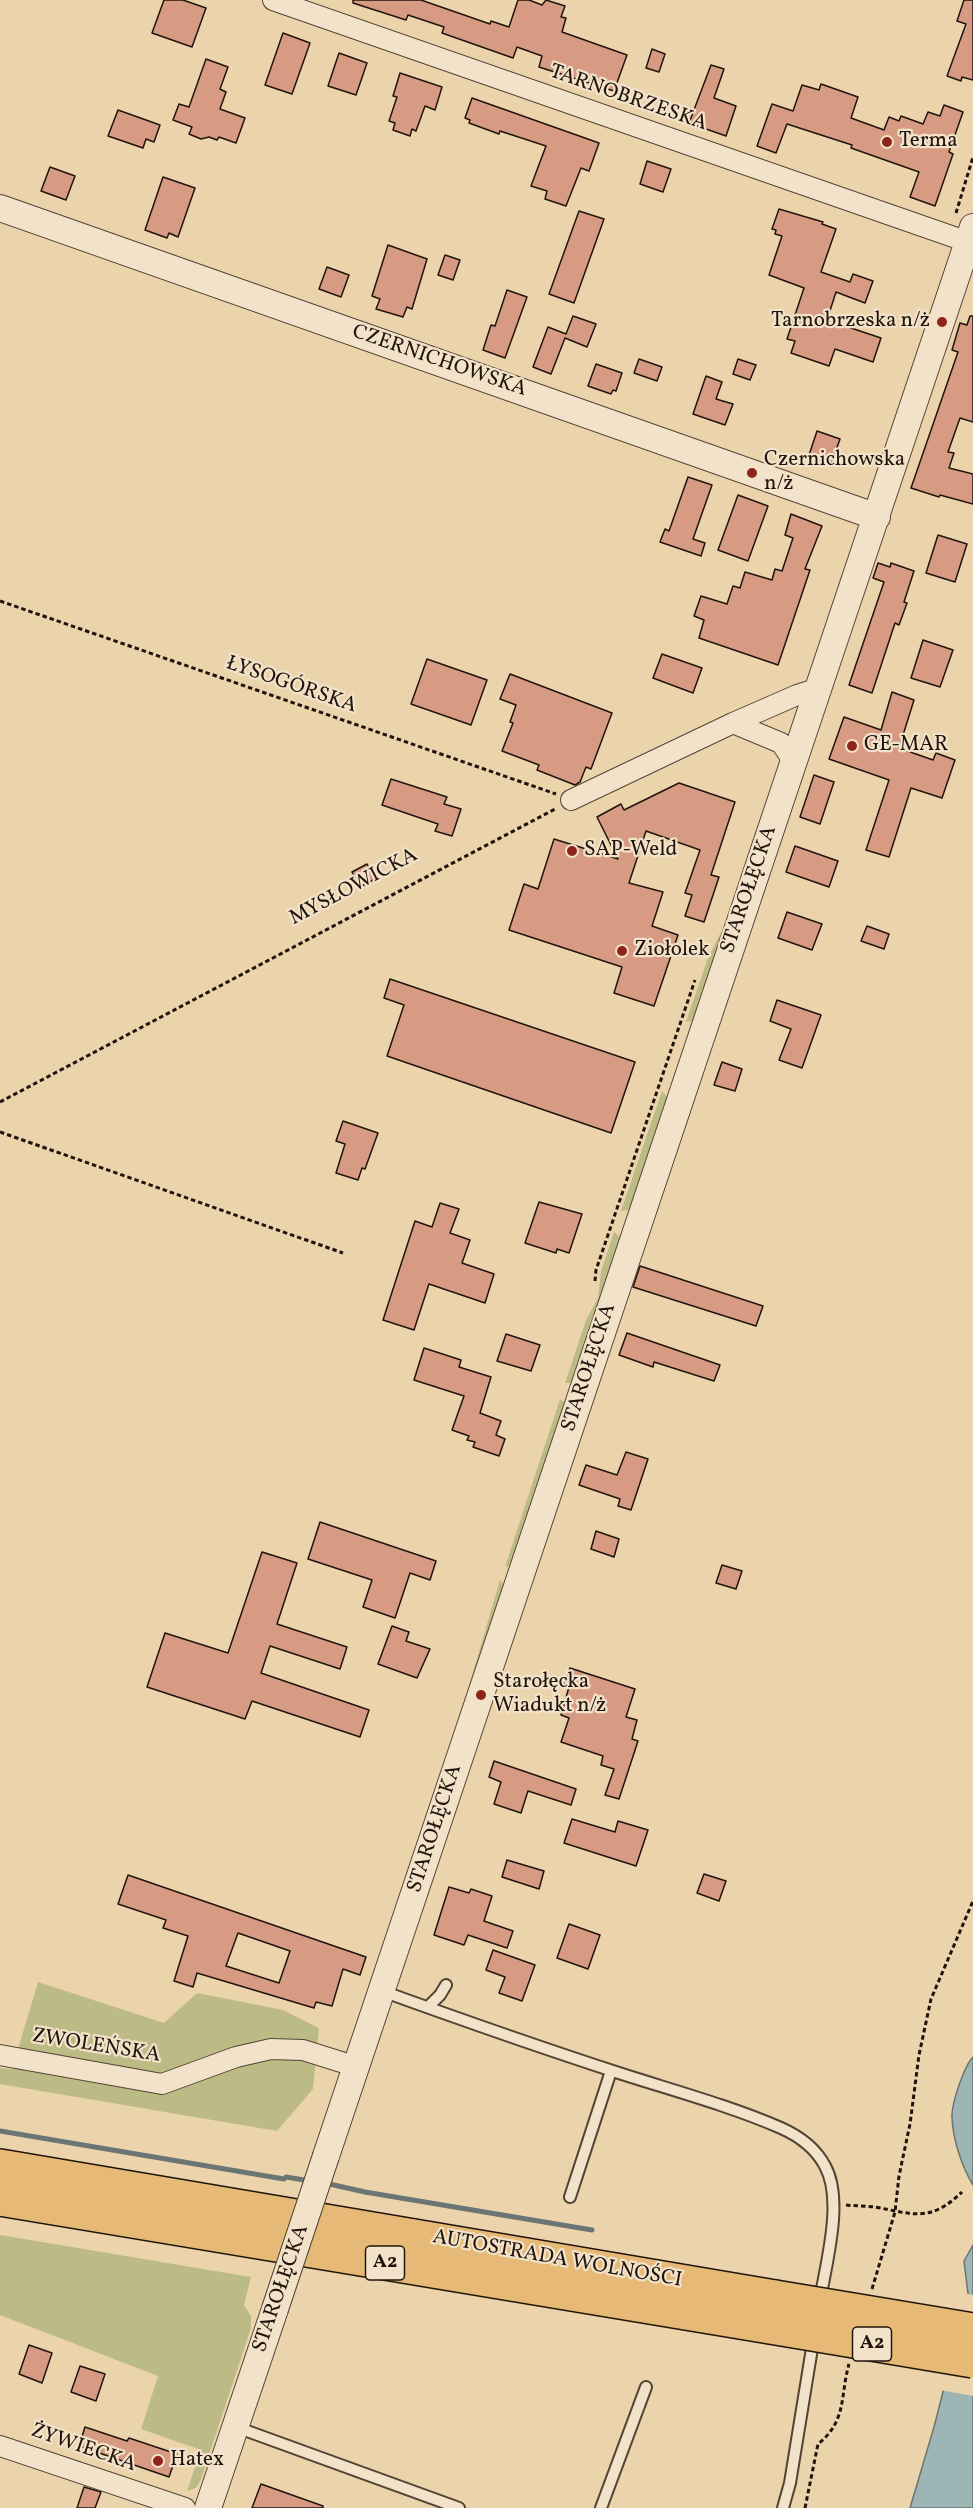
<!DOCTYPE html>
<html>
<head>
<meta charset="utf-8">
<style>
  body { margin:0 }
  canvas { display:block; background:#ebd3ac }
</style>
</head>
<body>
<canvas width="973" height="2508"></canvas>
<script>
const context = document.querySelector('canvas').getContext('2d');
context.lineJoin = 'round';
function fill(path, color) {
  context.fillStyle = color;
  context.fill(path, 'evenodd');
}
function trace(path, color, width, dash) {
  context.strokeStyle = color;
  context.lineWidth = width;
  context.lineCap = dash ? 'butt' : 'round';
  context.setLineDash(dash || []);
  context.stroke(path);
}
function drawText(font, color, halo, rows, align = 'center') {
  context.font = font + ' Vollkorn,serif';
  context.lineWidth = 4.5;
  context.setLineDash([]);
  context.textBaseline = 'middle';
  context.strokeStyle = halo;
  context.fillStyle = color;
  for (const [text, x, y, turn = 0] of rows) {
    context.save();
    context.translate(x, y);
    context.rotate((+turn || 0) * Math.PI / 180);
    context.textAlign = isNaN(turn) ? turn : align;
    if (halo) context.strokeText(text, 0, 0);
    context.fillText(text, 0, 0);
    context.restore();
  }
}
const green = new Path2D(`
  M721,932l3,5 -29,83 -9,2 22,-64z
  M662,1091l6,7 -39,112 -8,1z
  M614,1232l6,5 -48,146h-7l21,-63 12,-22 3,-26z
  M560,1399l6,5 -54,161 -7,2z
  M500,1580l5,6 -32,99 -4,1z
  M38,1982l126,41 33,-30 86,17 36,18 -6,61 -36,42 -277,-47v-16l12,1z
  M0,2235l251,42 -7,28 7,11v12l-50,151 -5,9 -9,3 14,-41 -60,-21 17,-53 -158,-61z`);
const water = new Path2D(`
  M973,2057v128c-11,-18 -20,-45 -21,-67 -1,-13 12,-52 21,-61z
  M973,2245v263h-63l24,-81 34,-133 -4,-33z`);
const pier = new Path2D(`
  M964,2293l9,2v101l-33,-6z`);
const stream = new Path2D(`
  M0,2131l284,48
  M286,2177l24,4
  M325,2183l40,9 227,38`);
const building = new Path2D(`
  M164,0h19l23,8 -14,39 -40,-14z
  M353,0h68l69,24 1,-3 18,6 9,-27h11l13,5 4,-5 19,6 -4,11 5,1 -4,14 65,23 -13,36 -75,-24 3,-11 -25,-9 -4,11 -71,-25 2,-6 -36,-12 -2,5 -53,-17z
  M964,0h9v80l-11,-3 -1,4 -14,-5 19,-52 -9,-3z
  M283,33l27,10 -18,51 -27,-9z
  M652,49l13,5 -6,18 -13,-4z
  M339,53l28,10 -11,32 -28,-9z
  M206,59l22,8 -8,22 6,3 -6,17 25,9 -9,25 -17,-6 -2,3 -8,-3 -8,2 -12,-5 3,-7 -19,-7 6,-16 10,3z
  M711,65l13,4 -10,29 22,8 -10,30 -37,-13z
  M400,73l42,14 -7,23 -10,-4 -9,25 -4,-2 -2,7 -17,-6 2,-7 -6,-2 8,-24 -4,-1z
  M821,84l37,13 -7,21 33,12 5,-13 10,4 2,-5 22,8 5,-12 12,4 4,-11 19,7 -14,40 4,2 -18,52 -25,-9 9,-25 -68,-24 1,-3 -65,-21 -11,29 -19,-7 15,-42 21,7 9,-26 17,5z
  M472,98l127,45 -10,28 -8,-3 -15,38 -21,-7 2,-8 -16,-5 15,-40 -46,-15 -1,3 -30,-11 1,-3 -5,-2z
  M118,110l42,15 -6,17 -8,-3 -3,9 -35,-12z
  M647,161l24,8 -8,23 -23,-8z
  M50,167l25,9 -9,24 -25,-9z
  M163,177l32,11 -17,49 -9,-4 -2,5 -22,-8z
  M779,209l44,13 -1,2 14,5 -15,43 29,10 3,-8 20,7 -8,22 -29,-11 -9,28 54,18 -8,24 -38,-13 -6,17 -38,-13 4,-12 -8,-2 17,-51 -35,-13 13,-39 -7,-2 1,-4 -4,-1z
  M579,211l25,8 -30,84 -25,-9z
  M388,245l39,14 -15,50 -5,-2 -4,10 -27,-8 4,-10 -8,-3z
  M445,255l15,5 -7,20 -15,-5z
  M327,267l22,8 -8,22 -22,-8z
  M507,290l20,7 -22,61 -22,-8 8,-25 4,1z
  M573,316l23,8 -9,23 -22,-9 -14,36 -18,-7 15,-40 18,7z
  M970,316h3v106l-13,-4 -12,34 6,1 -5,15 24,6v30l-33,-9 -1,2 -28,-9 47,-136 -6,-2 8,-27 7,2z
  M639,359l23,8 -5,14 -23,-8z
  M738,359l18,6 -6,15 -17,-6z
  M596,364l26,9 -6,18 -3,-1 -2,4 -23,-8z
  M706,376l16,6 -6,17 17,5 -8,21 -32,-11z
  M817,431l23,8 -8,23 -9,-3 -2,4 -13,-5z
  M688,477l24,8 -19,54 12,4 -4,13 -41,-14 5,-13 4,2z
  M738,495l30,11 -20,55 -30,-11z
  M791,514l31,12 -17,43 5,1 -32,95 -79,-27 5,-18 -10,-4 7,-20 26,8 6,-18 7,2 5,-16 27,8 3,-11 7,2 11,-33 -8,-3z
  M938,535l29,9 -12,38 -29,-9z
  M878,563l12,4 1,-4 23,8 -10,31 3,1 -8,22 -4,-2 -23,70 -23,-8 35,-103 -11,-4z
  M923,640l30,10 -13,37 -29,-9z
  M662,654l40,14 -9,25 -40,-15z
  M427,659l60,21 -16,45 -60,-21z
  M510,674l102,39 -21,56 -5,-2 -6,15 -5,3 -38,-15 2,-5 -37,-14 11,-28 -3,-1 6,-17 -16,-6z
  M892,692l22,8 -15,48 34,12 3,-7 19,7 -13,38 -31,-10 -22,69 -23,-7 23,-70 -60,-21 15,-42 37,13z
  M814,775l20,7 -14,42 -20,-7z
  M391,779l56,18 -3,7 17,5 -9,27 -17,-5 3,-7 -56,-19z
  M679,783l56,19 -24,73 8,2 -15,45 -19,-6 7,-21 -7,-2 15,-43 -54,-19 -17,52 34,9 -11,34 26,9 -24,71 -40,-13 8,-26 -113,-37 15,-46 14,5 16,-50 64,20 -21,-42 24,-13 3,6z
  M795,846l43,15 -9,26 -43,-15z
  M367,864l8,15 -15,8 -8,-15z
  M787,912l35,12 -10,26 -34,-12z
  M867,926l22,8 -5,15 -23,-8z
  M390,979l245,83 -24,71 -224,-77 17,-51 -20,-7z
  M777,1000l44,15 -19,53 -23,-8 12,-31 -21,-8z
  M722,1062l20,7 -7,22 -21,-6z
  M343,1121l35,12 -13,36 -3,-1 -4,12 -22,-7 9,-29 -9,-3z
  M539,1202l43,12 -13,39 -12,-4 -1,4 -31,-10z
  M440,1203l19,6 -9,24 20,7 -8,23 32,11 -9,29 -56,-19 -15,46 -31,-10 32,-99 17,6z
  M640,1266l123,40 -7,20 -123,-39z
  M627,1333l93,32 -6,16 -60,-19 -1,5 -34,-12z
  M506,1334l34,11 -9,26 -34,-10z
  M424,1348l37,12 -2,7 32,10 -11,36 21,8 -5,14 9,4 -6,17 -26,-9 2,-5 -8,-2 2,-4 -17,-6 12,-34 -50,-16z
  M626,1452l22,7 -17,51 -13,-4 2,-7 -41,-14 7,-20 31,10z
  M320,1522l116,39 -6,19 -20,-7 -15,45 -32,-11 9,-27 -64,-21z
  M596,1531l23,8 -5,18 -23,-8z
  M262,1552l35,11 -20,61 70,23 -7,22 -70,-23 -9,27 108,37 -9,27 -108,-36 -7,18 -98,-32 18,-54 63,20z
  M722,1565l20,6 -6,18 -20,-6z
  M392,1626l17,6 -3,9 24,8 -13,29 -39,-14z
  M570,1668l65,21 -9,28 11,3 -5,19 6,2 -19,58 -14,-4 9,-26 -13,-4 2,-9 -42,-14 8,-24 -8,-3 8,-28 -5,-2z
  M494,1761l82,28 -5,16 -43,-14 -7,22 -27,-9 7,-22 -12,-5z
  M572,1819l43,13 3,-11 30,9 -12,36 -72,-23z
  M507,1860l37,11 -5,18 -37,-12z
  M704,1874l22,7 -7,20 -22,-8z
  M128,1875l238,82 -6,18 -17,-6 -11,37 -16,-4 -2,6 -117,-35 -4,14 -19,-6 14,-45 -25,-8 3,-8 -48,-16zM238,1933l52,18 -11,32 -53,-17z
  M449,1887l20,6 2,-4 21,7 -8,25 29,10 -6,17 -39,-13 -4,10 -30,-10z
  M569,1924l31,11 -12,34 -31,-11z
  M493,1950l42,15 -13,36 -23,-8 6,-16 -19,-7z
  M29,2345l23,8 -10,30 -23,-9z
  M80,2366l25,8 -9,27 -25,-9z
  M85,2427l42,14 2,-3 48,16 -8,23 -90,-31z
  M261,2484l62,22v2h-71z
  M84,2487l17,5 -6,16h-18z`);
const path = new Path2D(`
  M956,213l17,-56
  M0,601l556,193
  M0,1102l557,-294
  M0,1132l343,121
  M595,1281l1,-11 99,-290
  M846,2205c10,1 20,1 29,2 38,7 55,16 87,-15
  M872,2289l23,-77 4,-36 11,-52 9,-69 12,-56 42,-98
  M805,2508l13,-64c29,-23 22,-48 31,-80`);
const service = new Path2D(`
  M382,1991c80,29 160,57 240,83 53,17 108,32 159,54 18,8 35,21 44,38 19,34 1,97 -5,134
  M428,2007l12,-12 6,-10
  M570,2197l41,-126
  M236,2427l223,81
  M601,2508l45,-121
  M783,2508l7,-25 24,-147`);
const minor = new Path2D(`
  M273,0l695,242
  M733,723l48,20 12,18
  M571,800l162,-77 64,-28 22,-7
  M0,2055l162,29 74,-27 35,-8 32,1 54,17
  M0,2446l185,62`);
const tertiary = new Path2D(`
  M0,208l877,309
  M326,2156l647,-1929
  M208,2508l67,-199`);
const motorway = new Path2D(`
  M0,2166l775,131
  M0,2199l770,128`);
const tertiaryBridge = new Path2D(`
  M275,2309l51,-153`);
const motorwayBridge = new Path2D(`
  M775,2297l198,33
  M770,2327l203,34`);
const markers = [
  [887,142,6,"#8f2418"],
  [942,322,6,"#8f2418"],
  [752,473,6,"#8f2418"],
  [852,746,6,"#8f2418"],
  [572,851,6,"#8f2418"],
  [622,951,6,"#8f2418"],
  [481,1695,6,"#8f2418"],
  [158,2461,6,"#8f2418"]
];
const shields = [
  [385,2263,39],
  [872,2344,39]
];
const shieldNames = [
  ["A2",385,2263],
  ["A2",872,2344]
];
const streetNames = [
  ["TARNOBRZESKA",628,99,19],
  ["CZERNICHOWSKA",439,362,19],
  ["ŁYSOGÓRSKA",291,686,19],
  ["MYSŁOWICKA",354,888,-28],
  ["STAROŁĘCKA",750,890,-71],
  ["STAROŁĘCKA",590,1368,-72],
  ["STAROŁĘCKA",436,1829,-72],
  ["ZWOLEŃSKA",96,2047,9],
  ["AUTOSTRADA WOLNOŚCI",557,2260,10],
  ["STAROŁĘCKA",282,2289,-71],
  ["ŻYWIECKA",83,2449,19]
];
const poiNames = [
  ["Terma",899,142],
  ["Tarnobrzeska n/ż",930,322,"right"],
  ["Czernichowska",764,461],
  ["n/ż",764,485],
  ["GE-MAR",864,746],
  ["SAP-Weld",584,851],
  ["Ziołolek",634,951],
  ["Starołęcka",493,1683],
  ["Wiadukt n/ż",493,1707],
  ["Hatex",170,2461]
];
fill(green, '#bcbb86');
fill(water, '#9db5b5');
trace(water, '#6b7571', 1.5);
fill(pier, '#ebd3ac');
trace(stream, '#6b7571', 5);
fill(building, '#d69b82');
trace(building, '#21140c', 1.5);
trace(service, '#544434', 14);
trace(minor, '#544434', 22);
trace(tertiary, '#544434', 28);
trace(motorway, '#21140c', 36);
trace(path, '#21140c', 3, [4.5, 3]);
trace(service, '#f2e2c9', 10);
trace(minor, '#f2e2c9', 20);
trace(tertiary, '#f2e2c9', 26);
trace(motorway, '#e6ba76', 33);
trace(tertiaryBridge, '#544434', 28, []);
trace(motorwayBridge, '#21140c', 36, []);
trace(tertiaryBridge, '#f2e2c9', 26);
trace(motorwayBridge, '#e6ba76', 33);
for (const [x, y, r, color] of markers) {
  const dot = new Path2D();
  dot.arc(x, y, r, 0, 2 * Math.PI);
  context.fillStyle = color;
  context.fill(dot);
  trace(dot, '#f2e2c9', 2);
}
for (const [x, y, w] of shields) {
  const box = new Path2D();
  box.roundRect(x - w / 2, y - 17, w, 34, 4.5);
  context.fillStyle = '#f2e2c9';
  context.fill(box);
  trace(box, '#21140c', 1.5);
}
drawText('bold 20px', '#21140c', null, shieldNames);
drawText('21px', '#21140c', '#f2e2c9', streetNames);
drawText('21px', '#21140c', '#f2e2c9', poiNames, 'left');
</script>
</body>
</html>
